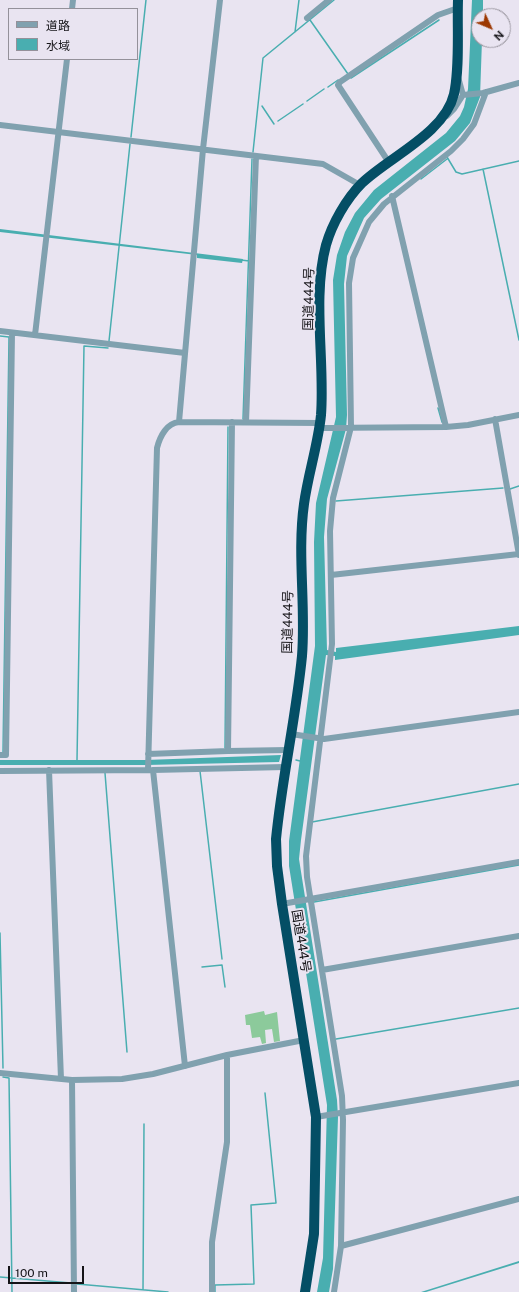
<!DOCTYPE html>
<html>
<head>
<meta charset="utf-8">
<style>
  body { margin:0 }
  #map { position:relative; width:519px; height:1292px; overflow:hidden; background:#e9e4f1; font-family:"Public Sans","Noto Sans JP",sans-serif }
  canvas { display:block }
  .legend { position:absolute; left:8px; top:8px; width:130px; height:52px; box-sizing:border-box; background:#e9e4f1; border:1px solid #94919a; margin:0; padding:5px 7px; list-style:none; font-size:12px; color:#151418 }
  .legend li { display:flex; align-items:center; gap:8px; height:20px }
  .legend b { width:20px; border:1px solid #94919a }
  .north { position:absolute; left:471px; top:8px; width:40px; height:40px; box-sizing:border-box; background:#e9e4f1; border:1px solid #94919a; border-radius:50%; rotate:134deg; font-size:11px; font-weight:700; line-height:16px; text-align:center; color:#151418 }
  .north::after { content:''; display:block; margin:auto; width:14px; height:18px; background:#9c3802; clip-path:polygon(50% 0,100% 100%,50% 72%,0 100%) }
  .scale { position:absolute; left:8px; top:1266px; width:76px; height:18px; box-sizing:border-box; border:2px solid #151418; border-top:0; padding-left:5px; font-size:12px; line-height:14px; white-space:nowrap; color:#151418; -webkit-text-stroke:3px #e9e4f1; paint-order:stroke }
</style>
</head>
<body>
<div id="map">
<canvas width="519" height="1292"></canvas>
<ul class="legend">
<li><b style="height:5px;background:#80a1af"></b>道路</li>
<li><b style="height:11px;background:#49aeb0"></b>水域</li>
</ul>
<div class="north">N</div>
<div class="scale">100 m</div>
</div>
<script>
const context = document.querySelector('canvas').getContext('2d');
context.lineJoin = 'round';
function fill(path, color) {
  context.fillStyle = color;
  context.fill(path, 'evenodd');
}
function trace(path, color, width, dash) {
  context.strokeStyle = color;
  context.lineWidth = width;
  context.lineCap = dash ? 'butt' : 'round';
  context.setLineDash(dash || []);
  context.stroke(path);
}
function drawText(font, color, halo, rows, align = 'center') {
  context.font = font + ' "Public Sans","Noto Sans JP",sans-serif';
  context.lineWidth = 4;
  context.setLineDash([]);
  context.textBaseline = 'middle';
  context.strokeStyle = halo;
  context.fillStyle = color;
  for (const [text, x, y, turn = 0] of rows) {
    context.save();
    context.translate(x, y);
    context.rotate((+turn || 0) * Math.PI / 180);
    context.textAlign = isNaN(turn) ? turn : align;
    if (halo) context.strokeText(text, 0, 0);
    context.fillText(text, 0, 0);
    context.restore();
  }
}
const green = new Path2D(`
  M264,1011l1,4 12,-3 3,29 -6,1 -2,-13 -7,1 1,13 -4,1 -2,-7 -8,1 -2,-13h-4l-1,-10z`);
const water = new Path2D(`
  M472,0h11v16h-4v24h3l-2,57 -10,26 -15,18 -74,58 -17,19 -17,38 -3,28 3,131 -1,14 -19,70 -3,38 3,113 9,2v-4l183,-22v9l-184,25v-4l-9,-1 -25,185 -2,19 38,241 1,17 -5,152 -4,23h-12l6,-34 4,-153 -38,-239v-25l26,-195 -1,-104 2,-39 20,-86 -3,-137 4,-25 8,-23 10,-19 19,-23 72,-57 14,-17 4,-9 4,-18z
  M0,229l243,30 -1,4 -45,-5v-3l-197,-23z
  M281,755l-2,7 -133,3h-146v-5h146z
  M519,1261v2l-93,29h-5z`);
const stream = new Path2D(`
  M310,20l38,54
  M295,32l4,-32
  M351,78l88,-58
  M328,87l10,-7
  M307,101l17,-12
  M262,106l12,18
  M278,121l25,-17
  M131,137l15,-137
  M253,152l10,-94 71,-58
  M447,157l9,15 6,2 57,-13
  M483,169l36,171
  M421,179l26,-20
  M241,260l8,1
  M0,336l9,1 -6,415
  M109,341l21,-197
  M438,408l4,14
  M243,419l9,-260
  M510,489l9,-3
  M336,501l167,-13
  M225,748l3,-321
  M77,760l7,-414 24,2
  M296,760l4,1
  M200,771l22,188
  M105,773l22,279
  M312,822l207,-38
  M314,902l205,-37
  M0,933l3,135
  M202,967l20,-2 3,22
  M336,1039l183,-31
  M3,1077l6,1 3,214
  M0,1277l71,6
  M77,1284l91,8
  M143,1290l1,-166
  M215,1292v-7l39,-1 -3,-79 25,-2 -11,-110`);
const minor = new Path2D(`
  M72,9l1,-9
  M307,18l22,-18
  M458,77l5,18
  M447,116l7,-7 9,-14 20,-2 36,-10
  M0,125l323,39 37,21
  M388,161l-50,-76 2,-3 98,-67 20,-7
  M392,196l54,231
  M0,331l185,22
  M35,335l32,-276
  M495,419l24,136
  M179,422l24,-273 17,-149
  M232,422l-4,329 60,-1
  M246,422l10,-266
  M319,428l127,-1 22,-2 51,-10
  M331,575l188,-21
  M291,734l33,5 195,-27
  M148,754l80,-3
  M0,755h6l6,-422
  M49,770l12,309
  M148,770l9,-322c3,-12 10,-25 22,-26l141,1
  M153,770l32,296
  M0,771l153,-1 132,-3
  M282,904l237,-42
  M322,970l197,-34
  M0,1073l72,7 50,-1 31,-5 74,-19 77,-15
  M72,1080l2,212
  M316,1117l203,-34
  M341,1246l2,-126 -1,-24 -35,-219 -1,-21 26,-212 -2,-113 3,-33 18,-71 -2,-144 4,-25 16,-36 15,-18 67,-53 12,-12 11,-15 12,-32
  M212,1292v-50l15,-100v-87
  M334,1292l7,-46 178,-47`);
const highway = new Path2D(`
  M305,1292l9,-58 2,-117 -34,-213 -5,-38 -1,-27c6,-61 20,-122 26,-183 4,-50 -5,-102 2,-152 4,-30 14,-59 17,-89 4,-53 -9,-118 5,-170 6,-21 20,-46 36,-62 27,-26 83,-50 92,-89 6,-26 3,-66 4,-94`);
const streetNames = [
  ["国道444号",309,299,-89],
  ["国道444号",288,622,-89],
  ["国道444号",301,941,81]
];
fill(green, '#8cca9b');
fill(water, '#49aeb0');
trace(stream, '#49aeb0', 1.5);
trace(minor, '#80a1af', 6);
trace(highway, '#044e65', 10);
drawText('13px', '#151418', '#e9e4f1', streetNames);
</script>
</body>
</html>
